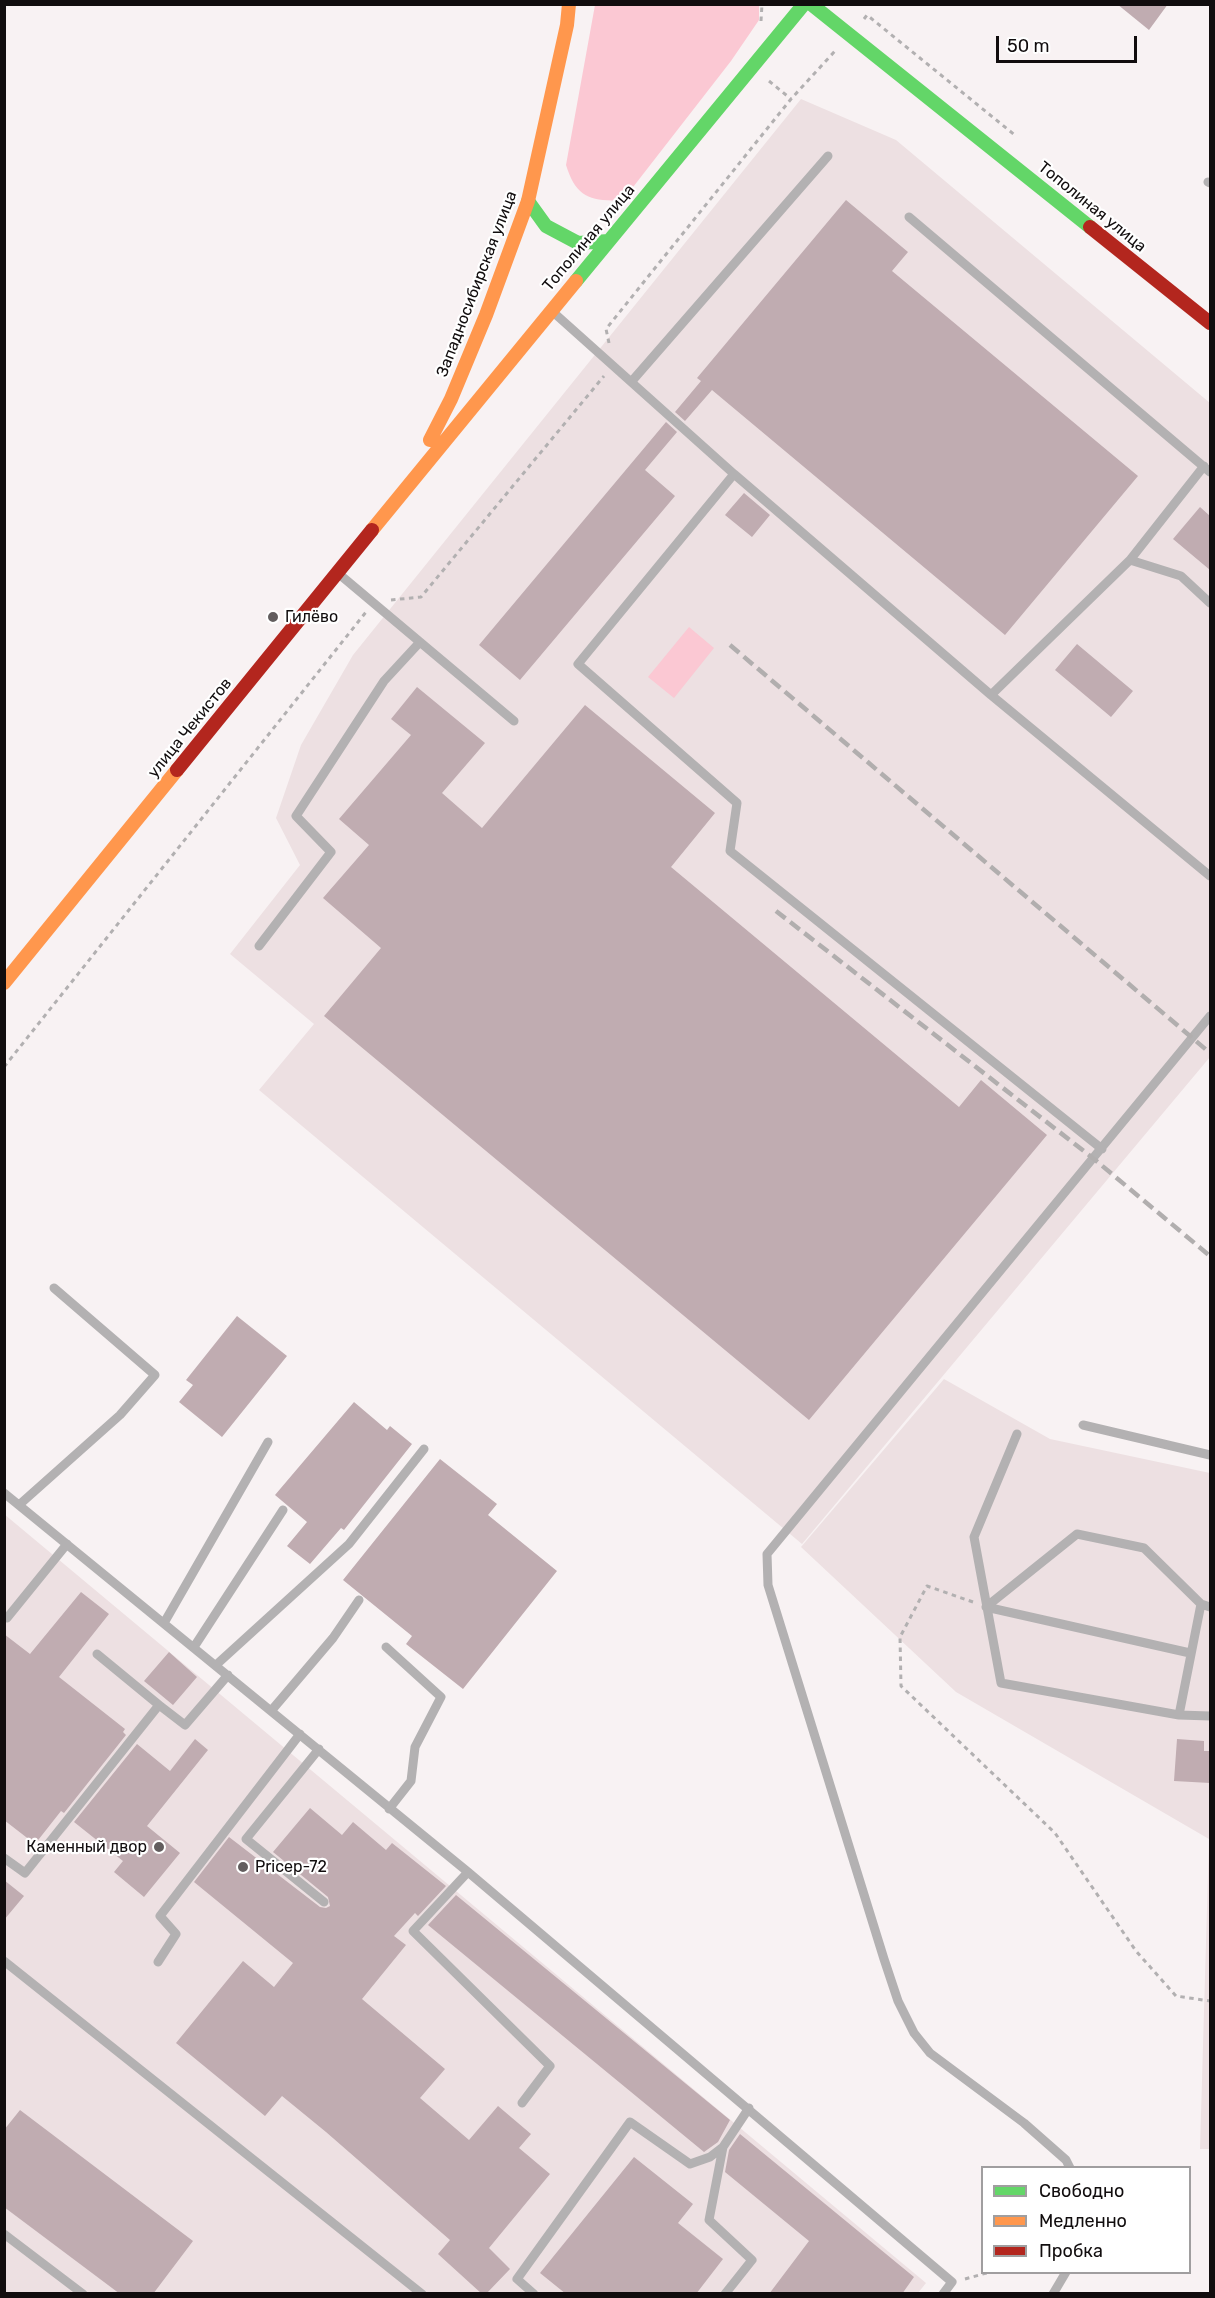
<!DOCTYPE html>
<html>
<head>
<meta charset="utf-8">
<style>
  body { margin:0 }
  #map { position:relative; width:1215px; height:2298px; overflow:hidden; background:#f8f2f3; font-family:Rubik,sans-serif }
  canvas { display:block }
  .frame { position:absolute; inset:0; border:6px solid #110d0e; pointer-events:none }
  .legend { position:absolute; left:981px; top:2166px; width:210px; height:108px; box-sizing:border-box; background:#fff; border:2px solid #a09e9f; margin:0; padding:8px 10px; list-style:none; font-size:18px; color:#110d0e }
  .legend li { display:flex; align-items:center; gap:12px; height:30px }
  .legend b { width:30px; border:2px solid #a09e9f }
  .scale { position:absolute; left:996px; top:36px; width:141px; height:27px; box-sizing:border-box; border:3px solid #110d0e; border-top:0; padding-left:8px; font-size:18px; line-height:21px; white-space:nowrap; color:#110d0e; -webkit-text-stroke:4px #fff; paint-order:stroke }
</style>
</head>
<body>
<div id="map">
<canvas width="1215" height="2298"></canvas>
<div class="frame"></div>
<ul class="legend">
<li><b style="height:8px;background:#63d668"></b>Свободно</li>
<li><b style="height:8px;background:#ff974d"></b>Медленно</li>
<li><b style="height:8px;background:#b3261e"></b>Пробка</li>
</ul>
<div class="scale">50 m</div>
</div>
<script>
const context = document.querySelector('canvas').getContext('2d');
context.lineJoin = 'round';
function fill(path, color) {
  context.fillStyle = color;
  context.fill(path, 'evenodd');
}
function trace(path, color, width, dash) {
  context.strokeStyle = color;
  context.lineWidth = width;
  context.lineCap = dash ? 'butt' : 'round';
  context.setLineDash(dash || []);
  context.stroke(path);
}
function drawText(font, color, halo, rows, align = 'center') {
  context.font = font + ' Rubik,sans-serif';
  context.lineWidth = 4.5;
  context.setLineDash([]);
  context.textBaseline = 'middle';
  context.strokeStyle = halo;
  context.fillStyle = color;
  for (const [text, x, y, turn = 0] of rows) {
    context.save();
    context.translate(x, y);
    context.rotate((+turn || 0) * Math.PI / 180);
    context.textAlign = isNaN(turn) ? turn : align;
    if (halo) context.strokeText(text, 0, 0);
    context.fillText(text, 0, 0);
    context.restore();
  }
}
const built = new Path2D(`
  M801,99l95,41 314,263v654l-408,487 -543,-454 55,-66 -84,-70 70,-89 -24,-47 25,-73 52,-90z
  M944,1379l106,60 160,34v676h-10l9,-310 -253,-147 -155,-145z
  M4,1514l922,769 -8,10h-913z`);
const green = new Path2D(`
  M595,5h164v15l-28,41 -108,139c-33,2 -47,-3 -57,-35z
  M689,627l25,21 -40,50 -26,-21z`);
const building = new Path2D(`
  M1117,4h51l-19,26z
  M846,200l62,52 -16,19 246,205 -133,159 -293,-245 -27,31 -10,-9 26,-31 -4,-3z
  M666,422l11,10 -32,38 30,26 -155,184 -41,-35z
  M744,493l26,22 -18,22 -27,-22z
  M1200,507l10,9v54l-37,-31z
  M1077,644l56,47 -22,26 -56,-47z
  M417,687l68,56 -43,50 40,35 103,-123 130,108 -44,54 288,240 22,-27 66,55 -238,285 -485,-404 57,-68 -58,-50 46,-53 -30,-26 72,-84 -20,-16z
  M237,1316l50,40 -65,81 -43,-35 14,-17 -7,-5z
  M354,1402l33,28 3,-4 22,18 -68,86 -3,-2 -31,36 -23,-18 20,-24 -32,-27z
  M440,1459l57,45 -9,11 69,56 -94,118 -57,-45 6,-8 -69,-56z
  M81,1592l28,22 -50,63 66,52 -2,3 3,3 -62,78 -3,-2 -26,33 -31,-24v-186l26,20z
  M169,1652l28,25 -24,28 -29,-24z
  M195,1739l13,11 -61,76 33,27 -36,44 -30,-25 9,-11 -49,-39 63,-78 33,27z
  M1177,1739l27,2v10h6v32l-36,-2z
  M310,1808l32,27 11,-13 33,28 6,-7 54,43 -28,30 -3,-3 -21,23 12,9 -44,54 83,70 -25,29 49,42 29,-34 33,28 -12,14 31,26 -61,74 21,21 -24,25h-4l-44,-40 12,-14 -124,-108 -44,-36 -17,20 -89,-73 67,-82 31,26 19,-24 -99,-81 35,-45 91,70 6,1 4,-2 -2,-9 -55,-45z
  M4,1880l20,16 -20,24z
  M456,1895l274,225 -12,22 -14,10 -276,-227z
  M20,2110l173,131 -40,53h-33l-116,-87v-77z
  M740,2134l174,143 -12,17h-133l40,-53 -84,-69 4,-22z
  M634,2157l59,47 -15,19 45,36 -27,35h-130l-26,-21z`);
const path = new Path2D(`
  M864,19l3,-4 149,121
  M761,21l1,-17
  M769,81l22,18
  M609,343l-3,-14 185,-230 44,-48
  M391,600l30,-3 183,-221
  M4,1067l362,-455
  M973,1602l-46,-16 -27,51 1,49 154,147 81,118 40,45 34,5
  M965,2279l25,-7`);
const lane = new Path2D(`
  M1208,182l2,1
  M909,217l301,255
  M553,312l181,162 -156,190 159,139 -7,48 372,298
  M632,381l196,-225
  M1204,466l-74,94 -139,135 219,181
  M734,474l257,221
  M1130,560l51,16 29,27
  M339,574l175,147
  M259,946l72,-94 -35,-36 88,-135 36,-39
  M1083,1425l127,30
  M1017,1434l-43,103 27,146 178,32 31,1
  M4,1493l464,379 484,410 -9,12
  M19,1505l101,-90 35,-40 -101,-87
  M986,1607l91,-73 67,14 57,56 9,3
  M986,1607l204,46
  M7,1618l60,-74
  M164,1623l104,-181
  M194,1647l89,-137
  M386,1647l55,50 -26,50 -4,34 -22,28
  M216,1665l133,-121 75,-95
  M159,1705l26,20 43,-50
  M271,1711l62,-73 26,-38
  M1179,1715l22,-111
  M319,1749l-73,90 78,63
  M4,1858l21,15 134,-168 -62,-51
  M468,1872l-55,59 137,135 -28,37
  M4,1961l418,333
  M158,1962l18,-28 -16,-18 140,-182
  M1070,2168l-4,-8 -42,-37 -94,-70 -16,-20 -16,-32 -14,-42 -116,-374 -1,-31 443,-538
  M4,2234l79,60
  M534,2294l-17,-15 113,-157 60,42 20,-7 13,-10
  M725,2294l27,-34 -43,-40 14,-73 26,-39
  M1053,2294l13,-22`);
const fast = new Path2D(`
  M811,4l279,223
  M528,201l18,25 32,17 31,-2
  M576,281l228,-277`);
const slow = new Path2D(`
  M430,440l21,-41 35,-84 42,-114 39,-176 2,-21
  M372,530l204,-249
  M4,983l173,-213`);
const jam = new Path2D(`
  M1090,227l120,96
  M177,770l195,-240`);
const rail = new Path2D(`
  M730,645l480,408
  M776,911l318,248 116,97`);
const markers = [
  [273,617,6,"#625d5e"],
  [159,1847,6,"#625d5e"],
  [243,1867,6,"#625d5e"]
];
const streetNames = [
  ["Тополиная улица",1092,207,39],
  ["Тополиная улица",589,238,-50],
  ["Западносибирская улица",477,284,-69],
  ["улица Чекистов",190,728,-51]
];
const poiNames = [
  ["Гилёво",285,617],
  ["Каменный двор",147,1847,"right"],
  ["Pricep-72",255,1867]
];
fill(built, '#ede0e2');
fill(green, '#fbc8d3');
fill(building, '#c0acb1');
trace(path, '#b2b0b1', 3, [4.5, 4.5]);
trace(lane, '#b3b1b2', 9);
trace(fast, '#63d668', 14);
trace(slow, '#ff974d', 14);
trace(jam, '#b3261e', 14);
trace(rail, '#b1aeae', 4.5, [12, 6]);
for (const [x, y, r, color] of markers) {
  const dot = new Path2D();
  dot.arc(x, y, r, 0, 2 * Math.PI);
  context.fillStyle = color;
  context.fill(dot);
  trace(dot, '#fff', 2);
}
drawText('16px', '#110d0e', '#fff', streetNames);
drawText('16px', '#110d0e', '#fff', poiNames, 'left');
</script>
</body>
</html>
